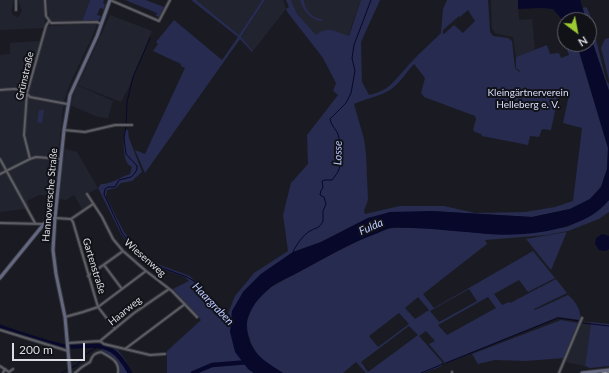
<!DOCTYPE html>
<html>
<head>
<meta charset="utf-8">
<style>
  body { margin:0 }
  #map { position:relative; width:609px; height:373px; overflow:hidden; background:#1a1b22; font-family:Lato,sans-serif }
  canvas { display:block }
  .north { position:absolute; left:557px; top:12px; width:40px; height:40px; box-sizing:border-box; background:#111218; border:1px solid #626369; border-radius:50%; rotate:148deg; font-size:11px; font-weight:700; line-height:16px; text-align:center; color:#dcdde2 }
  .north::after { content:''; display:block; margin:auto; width:14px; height:18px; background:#9cca32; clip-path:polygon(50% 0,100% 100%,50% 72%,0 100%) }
  .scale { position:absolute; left:12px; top:343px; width:73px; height:18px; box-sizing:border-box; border:2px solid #dcdde2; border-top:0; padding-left:5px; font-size:12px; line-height:14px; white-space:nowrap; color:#dcdde2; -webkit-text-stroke:3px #111218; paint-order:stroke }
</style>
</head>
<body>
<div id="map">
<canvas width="609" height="373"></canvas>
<div class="north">N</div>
<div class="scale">200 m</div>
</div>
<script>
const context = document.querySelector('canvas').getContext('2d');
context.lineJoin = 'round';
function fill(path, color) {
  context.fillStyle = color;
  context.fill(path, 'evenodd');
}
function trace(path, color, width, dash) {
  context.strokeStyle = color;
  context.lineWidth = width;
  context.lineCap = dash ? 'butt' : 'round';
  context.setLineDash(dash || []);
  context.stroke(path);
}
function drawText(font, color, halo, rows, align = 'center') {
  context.font = font + ' Lato,sans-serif';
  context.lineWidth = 4;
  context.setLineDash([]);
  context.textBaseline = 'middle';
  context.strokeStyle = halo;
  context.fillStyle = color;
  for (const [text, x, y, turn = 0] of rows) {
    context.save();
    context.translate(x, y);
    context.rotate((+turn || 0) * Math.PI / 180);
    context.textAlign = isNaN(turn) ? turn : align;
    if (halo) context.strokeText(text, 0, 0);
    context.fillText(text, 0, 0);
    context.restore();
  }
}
const built = new Path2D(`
  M0,0h14l-3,11 2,4 4,2 3,-2 2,-4 -4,-11h26l1,25 -1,3 -44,2z
  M47,0h43l-8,21 -26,1 -5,-1 -2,-3z
  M195,0h67l-23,35z
  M265,0h18l3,9 -33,42 -12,-13z
  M286,0h75l-9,24 -4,14 -32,6 -27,-36z
  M491,0h27l1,20 13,-1 3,31 -19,7 -3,-20 -18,-4 -3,-5z
  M110,15l42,16 -23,56 -8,15 -43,-17z
  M96,24l1,2 -28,60 -5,15 -6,54 6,1 1,-7 12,3 21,36 -12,7 5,8 -9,6 -8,-14 -8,5 -6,-1 -4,-3 -17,-1 -12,6 3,6 -5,2 -25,3v-157l10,-1v-11l30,-2 2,1 5,-15 2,-1z
  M77,85l36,16 -5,17 -10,-1 -28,-12z
  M583,321l8,1 -6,44 -20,-4z`);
const green = new Path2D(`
  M90,0h14l-1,3 2,1 -1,5 -4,-1 -3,7 4,1 -2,4 -17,1z
  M125,0h21l18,7 -5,10 -3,-1 1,-3z
  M191,0h5l43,35 23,-35h3l-24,37 12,14 -1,1 -12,-13 -95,134 -10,-23 10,4 40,-86 -4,-2v-2l-28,-13 5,-7 -2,-2 18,-22 48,40 16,-23z
  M286,0h5l6,14 19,21c13,-10 18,-3 33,1l12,-36h19l-19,42 1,40 7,13c21,-5 23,-12 37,-27 10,-12 23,-23 35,-35l2,-24 4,-9h41l2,32 3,4 15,2 4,3 3,27 4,4 1,-1 -4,-3v-11l31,-12 3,9 9,-1 2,5 8,-3 -3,-8 11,-2 31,103 -1,21 -6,18 -11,12 -20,10 -38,8 -101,-6 -63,7 -47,24 -28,10 -32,22 -18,18 5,77 6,4h-87v-22l34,-31 -28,-31 16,-8 -4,-4 -25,-9 -28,-20 -11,-14 -23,-46 3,-4c11,0 19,-7 29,-10l2,-7c-1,-1 -4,-2 -5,-4 -4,-7 -4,-26 -2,-33h3l1,8 13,34 -10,9 -11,2 -5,5 -9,2 -1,7 18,35 10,14 26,19 30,11 37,40 8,-20 19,-23 34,-22 -5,-36 8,-32 17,-19 -1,-29 31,-40 -5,-4 3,-8 -13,-25 -35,-45 -2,-4 3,-2zM468,10l7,11 -12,12 -9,-8 -10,9h-1v-4l16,-14 1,1zM414,64l11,14 -4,15 3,4 51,19 1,3 -3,11 2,2 6,2 1,2 46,9 2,-9 9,1 3,-8 9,1 8,-38h6l4,3 -6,28 19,5 -9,73 -18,6 -30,5 -50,1 -31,-7h-44l-35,8 -1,-3 4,-11 -2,-46 -2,-15 -10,-35c13,-6 30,-8 41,-18 7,-6 12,-15 19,-22z
  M300,0h4c0,9 9,19 18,19v2c-11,0 -20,-12 -22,-21z
  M585,7l2,1 3,7 16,65 3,4v7l-20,-59v-12h-3l-3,-12z
  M609,38v42l-8,-32 4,-9z
  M39,110h5l-2,13 -5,-1z
  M609,200v12l-10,7 -31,12 -22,4 -61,5 2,4 -64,50 11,14 99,-57 22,27 -27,14 -9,-12 -25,14 8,11 7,-3 1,1 46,-24 11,14 -33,16 1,1 33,-15c7,6 14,15 12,25l-22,-3 -113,46 -16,-19 6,-3 -9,-10 -7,5 23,26v4l-19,7h-57l-10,-11 -13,11h-60l-19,-12 -7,-7 -6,-11 -4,-13v-10l8,-18 16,-15 57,-31 38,-19 25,-9h37l62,6h30l47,-7 25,-12zM469,289l8,12 -38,21 -9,-11zM418,297l11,13 -14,9 -10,-11zM488,297l8,11 -49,27 -9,-10zM399,313l10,11 -31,23 -9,-11zM409,326l9,9 -50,37 -7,-10z
  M566,232v2l-15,36 -25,-31z
  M561,320l17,3 -14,35 -39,3 -30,-1 -17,4 -6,-10z
  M591,322l18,2v42l-19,2 -5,-2z
  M102,344l16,6 8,11 6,12h-13l1,-7 -7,-7 -11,-8z`);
const water = new Path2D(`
  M518,0h62l6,20h-21v3l-12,-14 -10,-1 -25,1z
  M589,32l20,59v109c-24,31 -84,37 -121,34 -25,-2 -50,-5 -75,-6 -7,0 -15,-1 -21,0 -5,0 -10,3 -14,5 -28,10 -53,25 -79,39 -9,5 -21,9 -29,16 -11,9 -23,23 -23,37 0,26 17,36 36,48h-29l-6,-4 -13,-17 -5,-20 2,-21 11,-19 18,-18 32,-22 28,-10 47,-24 22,-6 41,-1 101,6 38,-8 20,-10 11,-12 6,-18 1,-21 -31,-104h12z
  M602,234l7,2v13l-3,2 -7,-1 -4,-6 1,-6z`);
const stream = new Path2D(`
  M150,38l-17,39 -6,25 -1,25 -2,11 2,16 11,12v3l-2,4 -4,4 -12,3 -4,7h-7l-3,2 -1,5 18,39 11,14 27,20 27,10 7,4 32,39 5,3
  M293,252c3,-7 11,-18 17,-21 7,-4 9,-2 13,-10v-10l3,-7 -2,-7 -4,-2 1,-5 2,-2 -1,-7 3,-1h7c3,-4 6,-7 7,-11 3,-7 2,-30 -2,-37 -3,-5 -6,-7 -7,-13l16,-16 5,-10 4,-22 -3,-13 2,-13 17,-45
  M583,323l26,3
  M446,363l112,-45 22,3
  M61,373l16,-8 9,-11 13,-8
  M421,373l22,-9`);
const river = new Path2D(`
  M0,327c21,7 41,14 62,19 7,1 15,0 22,0 25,-2 34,5 46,27
  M193,373l19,-8 37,-3`);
const street = new Path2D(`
  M16,0v10
  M45,0l1,16 5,7 46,-1 4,2
  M110,0l49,21 11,-21
  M0,90c13,-1 21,-4 30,7l37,7
  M64,130l21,2 30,-7h17
  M0,159l35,64
  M30,159l-6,-24 3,-42 19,-67 3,-5
  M0,174l30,-15 6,-2 25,2
  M87,194l15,23 11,22 10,12 23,20 26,20 25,26
  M55,218l16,1 2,3 25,85 17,22
  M71,219l22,-15
  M0,223l44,1
  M104,265l18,24
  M88,276l35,-25
  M65,317l18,-5 15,-5 48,-36
  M0,330l68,21
  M100,341l4,3 46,11 15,-1
  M68,343l32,-2 34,-28 35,-24
  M125,349l60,-45
  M0,366l9,6 4,-3
  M452,372v1
  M3,373l2,-4
  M75,373l7,-6 8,-5c2,-6 4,-9 11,-10 9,5 19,9 17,21
  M559,373l23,-55`);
const secondary = new Path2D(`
  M0,278l48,-59 7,-1
  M70,373l-5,-56 -9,-43 -3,-24 2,-32 9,-88 6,-35 27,-59 13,-36
  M582,373l27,-3`);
const tram = new Path2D(`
  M602,373l7,-1`);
const streetNames = [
  ["Grünstraße",25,76,-77],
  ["Hannoversche Straße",50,195,-85],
  ["Wiesenweg",145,258,41],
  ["Gartenstraße",94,266,73],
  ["Haarweg",125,311,-39]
];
const parkNames = [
  ["Kleingärtnerverein",528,93],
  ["Helleberg e. V.",528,105]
];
const waterNames = [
  ["Losse",338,153,-89],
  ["Fulda",371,227,-24],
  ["Haargraben",213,304,46]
];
fill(built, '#21232f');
fill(green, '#262b4f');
fill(water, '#08082b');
trace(stream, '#08082b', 1);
trace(river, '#08082b', 4.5);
trace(street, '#34353a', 4);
trace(secondary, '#34353a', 5);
trace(street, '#5c5d65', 2);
trace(secondary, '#636780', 3);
trace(tram, '#9b9ca2', 1);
drawText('10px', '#dcdde2', '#111218', streetNames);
drawText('10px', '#d7defb', '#111218', parkNames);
drawText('italic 11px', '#bbc6ff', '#111218', waterNames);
</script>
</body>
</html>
